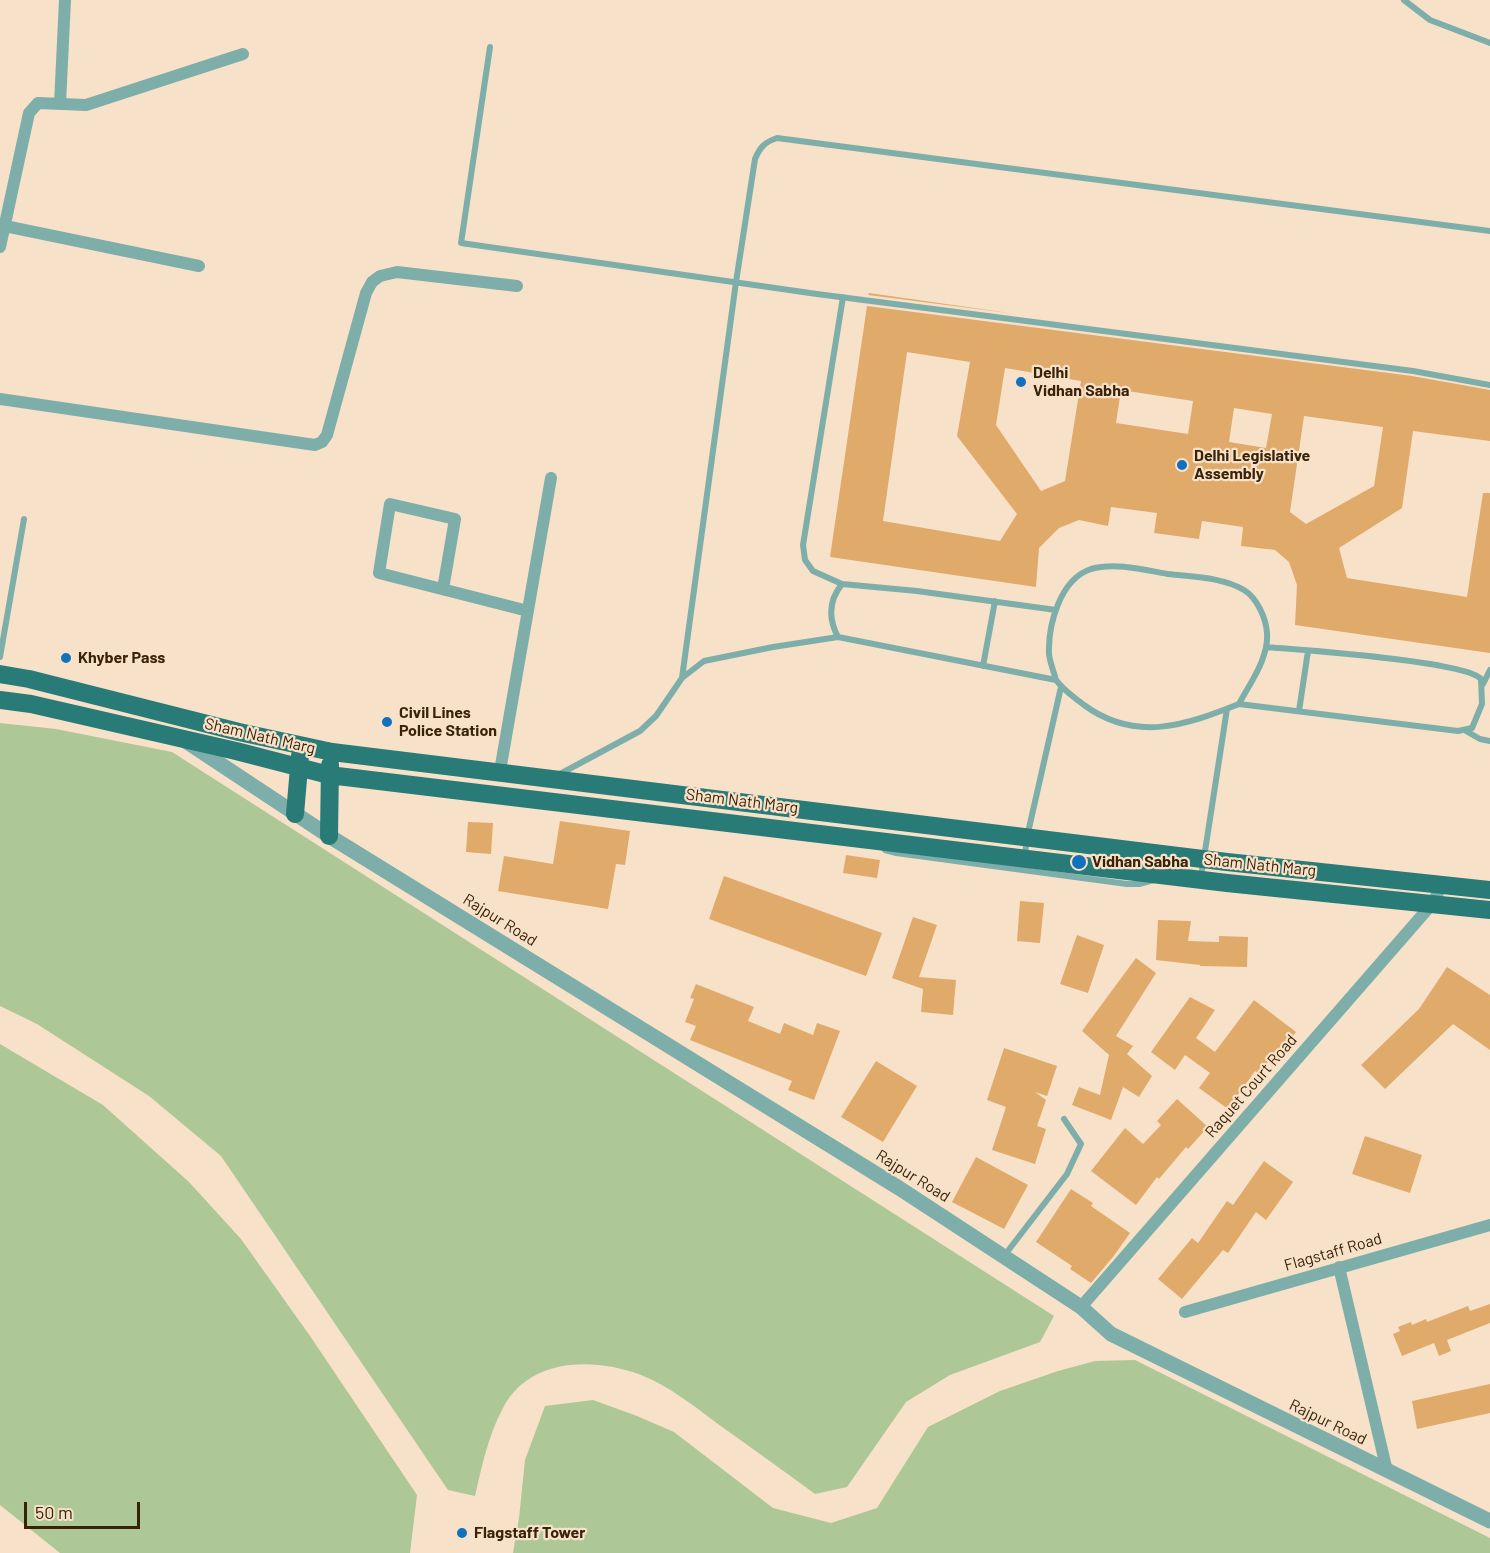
<!DOCTYPE html>
<html>
<head>
<meta charset="utf-8">
<style>
  body { margin:0 }
  #map { position:relative; width:1490px; height:1553px; overflow:hidden; background:#f8e1c9; font-family:Barlow,sans-serif }
  canvas { display:block }
  .scale { position:absolute; left:24px; top:1502px; width:116px; height:27px; box-sizing:border-box; border:3px solid #382308; border-top:0; padding-left:8px; font-size:18px; line-height:21px; white-space:nowrap; color:#382308; -webkit-text-stroke:4px #f8e1c9; paint-order:stroke }
</style>
</head>
<body>
<div id="map">
<canvas width="1490" height="1553"></canvas>
<div class="scale">50 m</div>
</div>
<script>
const context = document.querySelector('canvas').getContext('2d');
context.lineJoin = 'round';
function fill(path, color) {
  context.fillStyle = color;
  context.fill(path, 'evenodd');
}
function trace(path, color, width, dash) {
  context.strokeStyle = color;
  context.lineWidth = width;
  context.lineCap = dash ? 'butt' : 'round';
  context.setLineDash(dash || []);
  context.stroke(path);
}
function drawText(font, color, halo, rows, align = 'center') {
  context.font = font + ' Barlow,sans-serif';
  context.lineWidth = 4.5;
  context.setLineDash([]);
  context.textBaseline = 'middle';
  context.strokeStyle = halo;
  context.fillStyle = color;
  for (const [text, x, y, turn = 0] of rows) {
    context.save();
    context.translate(x, y);
    context.rotate((+turn || 0) * Math.PI / 180);
    context.textAlign = isNaN(turn) ? turn : align;
    if (halo) context.strokeText(text, 0, 0);
    context.fillText(text, 0, 0);
    context.restore();
  }
}
const green = new Path2D(`
  M0,723l56,6 116,23 882,564 -14,26 -90,33 -44,27 -59,85 -32,7c-32,-24 -65,-47 -97,-70 -24,-18 -49,-38 -77,-49 -48,-18 -112,-17 -138,33 -15,28 -21,58 -28,88l-27,-6 -227,-334 -72,-60 -112,-72 -37,-18z
  M0,1044l103,61 86,77 52,57 69,97 107,159 -7,58h-350l-60,-48z
  M1135,1360l355,178v15h-977l6,-35 6,-58 20,-54 48,-6 44,16 37,16 99,76 58,15 46,-15 51,-81 72,-36 58,-20 37,-10z`);
const building = new Path2D(`
  M869,293l147,21 -148,-19z
  M867,306l545,70 78,14v51l-77,-10 -11,77 -63,40 8,30 120,19 16,-104h7v160l-195,-28 2,-40 -8,-23 -14,-12 -34,-4 2,-19 -41,-6 -3,18 -45,-6 3,-20 -46,-6 -3,19 -29,-6 -20,8 -20,20 -3,39 -206,-30zM907,352l63,10 -13,74 60,78 -17,27 -117,-20zM1005,368l76,13 -16,100 -24,10 -45,-66zM1121,390l72,11 -5,33 -72,-11zM1234,408l38,6 -6,34 -37,-6zM1304,416l79,11 -9,59 -68,38 -16,-12z
  M560,821l70,10 -5,34 -9,-1 -8,45 -110,-18 6,-35 49,8z
  M468,822l25,1 -2,31 -25,-2z
  M846,855l34,5 -3,18 -34,-5z
  M724,876l158,57 -16,43 -157,-57z
  M1020,901l24,2 -4,40 -23,-2z
  M913,917l24,8 -18,52 37,3 -3,35 -32,-3 2,-23 -31,-11z
  M1158,920l33,1 -3,20 31,1v-6l29,1 -1,30 -47,-1v-1l-44,-5z
  M1077,935l27,10 -16,48 -28,-9z
  M1136,958l20,15 -40,63 17,10 -6,8 25,22 -13,21 -16,-10 -12,33 -39,-15 7,-18 21,8 9,-40 -27,-24z
  M1447,967l43,28v55l-37,-26 -68,65 -24,-24 58,-56z
  M696,984l58,23 -6,14 32,13 4,-11 29,12 4,-12 23,8 -26,69 -26,-10 4,-9 -102,-41 6,-14 -11,-4 9,-23 -4,-1z
  M1190,997l25,13 -19,28 19,14 39,-52 42,32 -17,23 -3,-3 -17,22 -4,-3 -27,38 -29,-21 11,-15 -25,-18 -10,15 -24,-18z
  M1004,1048l53,18 -10,30 -12,-4 11,8 -9,26 9,3 -11,35 -43,-14 14,-43 -19,-7z
  M876,1061l41,25 -34,56 -42,-25z
  M1177,1099l31,28 -20,22 -2,-2 -27,32 -2,-2 -21,28 -45,-34 34,-43 18,16 18,-19 -4,-4z
  M1365,1136l57,19 -12,38 -58,-19z
  M976,1157l52,28 -24,44 -52,-27z
  M1264,1161l29,21 -27,38 -10,-8 -28,41 -5,-3 -41,49 -24,-20 34,-41 6,5 29,-42 6,4z
  M1071,1189l22,14 -2,3 39,27 -17,24 -22,26 -21,-14 2,-3 -36,-24z
  M1490,1304v19l-43,17 4,11 -12,5 -5,-13 -32,13 -9,-22 7,-3 -2,-4 13,-5 1,3 14,-6 1,3 41,-16 2,5z
  M1490,1384v29l-73,16 -5,-28z`);
const service = new Path2D(`
  M1404,0l26,20 60,23
  M490,47l-29,196 356,51 596,77 77,14
  M843,297l-40,248 2,15 8,11 29,13 75,7 139,19
  M838,637c-10,-19 -9,-37 4,-53
  M0,657l24,-138
  M983,666l12,-65
  M682,678l54,-396 19,-123c5,-12 10,-17 22,-21l713,93
  M1483,684l7,-14
  M1239,704l219,27 14,-3 10,-24 -1,-25c-16,-18 -181,-29 -215,-32
  M1299,711l9,-60
  M1466,731l14,8 10,2
  M558,775l82,-44 16,-15 26,-38 22,-17 69,-14 65,-10 218,43c8,11 18,17 28,25 52,38 102,20 155,-1 11,-21 30,-46 28,-71 -1,-15 -10,-35 -23,-43 -22,-13 -51,-13 -76,-16 -23,-4 -53,-12 -77,-5 -31,10 -43,56 -42,85 1,9 5,18 7,26
  M885,850l11,3 231,31h12l15,-4
  M1025,855l2,-18 34,-150
  M1201,877l26,-168
  M1004,1256l63,-82 14,-30 -17,-25`);
const minor = new Path2D(`
  M60,104l5,-104
  M0,225l199,41
  M0,247l29,-134 9,-10 48,2 157,-51
  M0,399l315,46 7,-3 5,-7 39,-142 6,-11 8,-6 17,-4 120,14
  M443,589l12,-70 -65,-15 -11,69 149,38
  M500,771l51,-293
  M1339,1267l48,204
  M1081,1307l351,-403 10,-19
  M1185,1312l305,-87`);
const tertiary = new Path2D(`
  M187,742l142,94 570,352 182,119 30,27 379,187`);
const primary = new Path2D(`
  M0,674l29,5 210,53 93,20 895,110 263,28
  M0,700l31,4 205,47 93,24 898,108 263,27
  M295,814l5,-58
  M329,836l1,-71`);
const markers = [
  [1021,382,6,"#1171bd"],
  [1182,465,6,"#1171bd"],
  [66,658,6,"#1171bd"],
  [387,722,6,"#1171bd"],
  [1079,862,8,"#1171bd"],
  [462,1533,6,"#1171bd"]
];
const poiNames = [
  ["Delhi",1033,373],
  ["Vidhan Sabha",1033,391],
  ["Delhi Legislative",1194,456],
  ["Assembly",1194,474],
  ["Khyber Pass",78,658],
  ["Civil Lines",399,713],
  ["Police Station",399,731],
  ["Vidhan Sabha",1092,862],
  ["Flagstaff Tower",474,1533]
];
const streetNames = [
  ["Sham Nath Marg",260,736,13],
  ["Sham Nath Marg",742,801,7],
  ["Sham Nath Marg",1260,865,6],
  ["Rajpur Road",500,920,32],
  ["Raquet Court Road",1251,1086,-49],
  ["Rajpur Road",913,1176,32],
  ["Flagstaff Road",1333,1252,-16],
  ["Rajpur Road",1328,1422,26]
];
fill(green, '#aec796');
fill(building, '#e0aa6b');
trace(service, '#7eaeaa', 6);
trace(minor, '#7eaeaa', 12);
trace(tertiary, '#7eaeaa', 15);
trace(primary, '#287b76', 18);
for (const [x, y, r, color] of markers) {
  const dot = new Path2D();
  dot.arc(x, y, r, 0, 2 * Math.PI);
  context.fillStyle = color;
  context.fill(dot);
  trace(dot, '#f8e1c9', 2);
}
drawText('bold 16px', '#382308', '#f8e1c9', poiNames, 'left');
drawText('16px', '#382308', '#f8e1c9', streetNames);
</script>
</body>
</html>
